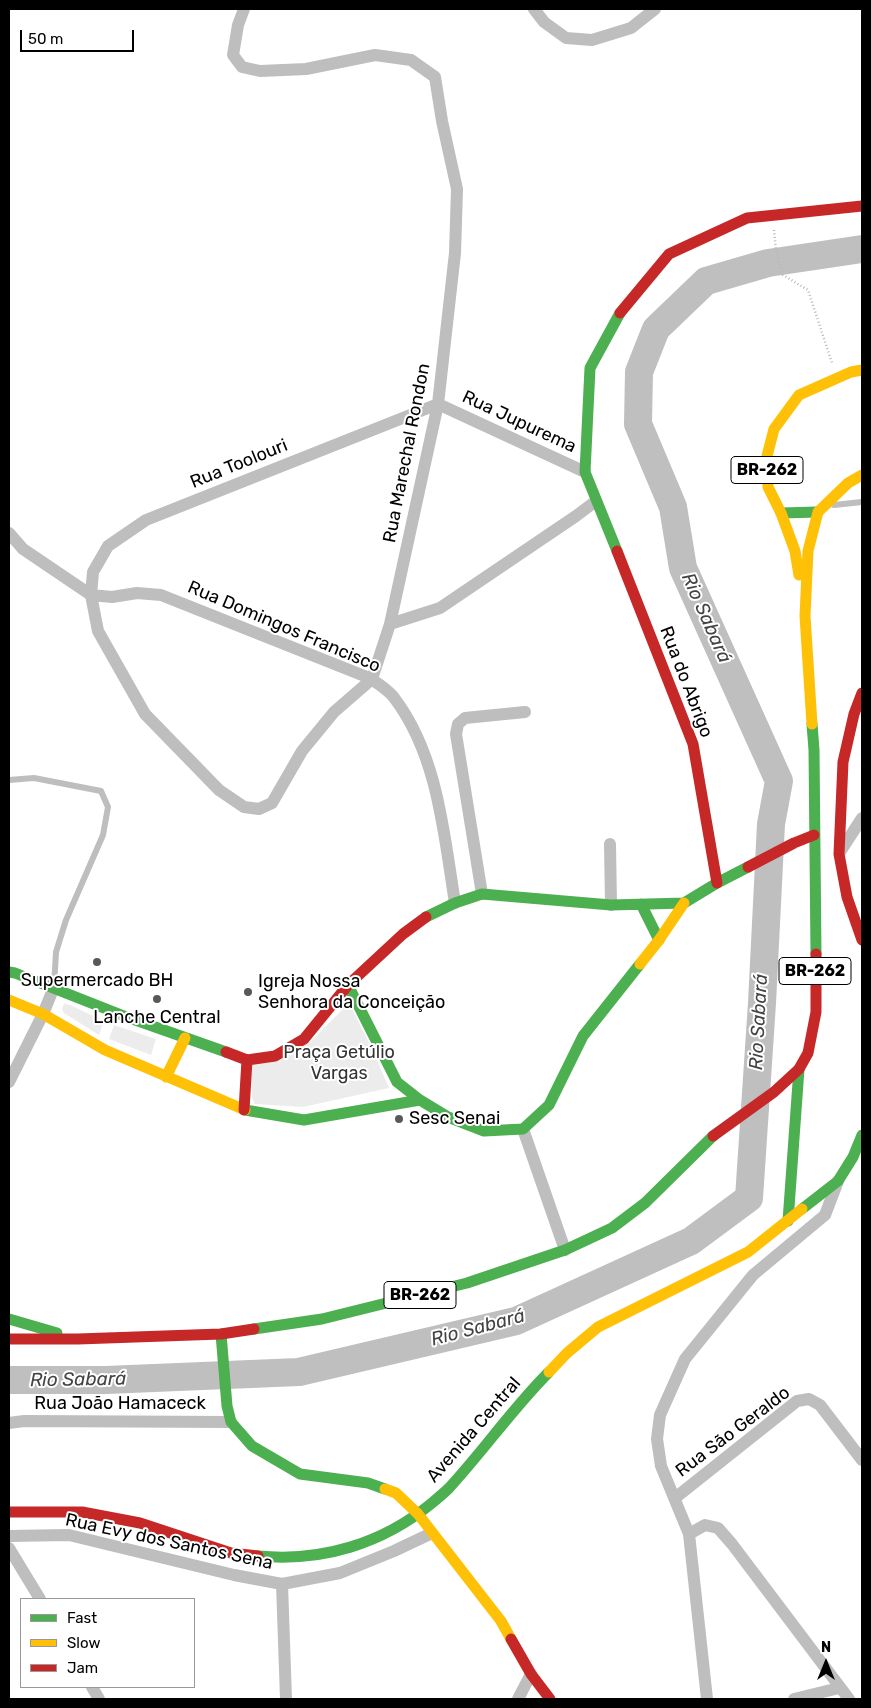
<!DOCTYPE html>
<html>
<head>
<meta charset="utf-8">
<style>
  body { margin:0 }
  #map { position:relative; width:871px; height:1708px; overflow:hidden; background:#fff; font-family:Rubik,sans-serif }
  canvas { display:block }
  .frame { position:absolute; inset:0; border:10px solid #000; pointer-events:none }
  .legend { position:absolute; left:20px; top:1598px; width:175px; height:90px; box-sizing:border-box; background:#fff; border:1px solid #999; margin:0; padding:6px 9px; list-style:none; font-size:15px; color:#000 }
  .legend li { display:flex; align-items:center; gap:10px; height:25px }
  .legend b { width:25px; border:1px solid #999 }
  .north { position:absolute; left:801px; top:1638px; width:50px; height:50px; -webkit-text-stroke:4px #fff; paint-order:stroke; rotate:0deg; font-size:14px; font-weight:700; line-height:20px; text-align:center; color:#000 }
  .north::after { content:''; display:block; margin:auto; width:18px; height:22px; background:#000; clip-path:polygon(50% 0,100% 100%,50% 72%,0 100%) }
  .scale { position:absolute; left:20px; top:30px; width:114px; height:22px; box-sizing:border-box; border:2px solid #000; border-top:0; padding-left:6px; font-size:15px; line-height:18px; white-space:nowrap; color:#000; -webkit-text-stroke:4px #fff; paint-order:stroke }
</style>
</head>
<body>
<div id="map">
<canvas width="871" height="1708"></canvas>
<div class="frame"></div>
<ul class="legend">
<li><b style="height:6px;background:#4caf50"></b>Fast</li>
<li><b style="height:6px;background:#ffc107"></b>Slow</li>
<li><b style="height:6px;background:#c62828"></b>Jam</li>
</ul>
<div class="north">N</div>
<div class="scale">50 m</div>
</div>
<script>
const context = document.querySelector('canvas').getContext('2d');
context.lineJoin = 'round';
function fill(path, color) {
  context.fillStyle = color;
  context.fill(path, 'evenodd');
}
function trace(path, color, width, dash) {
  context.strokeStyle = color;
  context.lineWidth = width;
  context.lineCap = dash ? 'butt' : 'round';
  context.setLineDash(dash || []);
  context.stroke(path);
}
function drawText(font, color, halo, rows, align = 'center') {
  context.font = font + ' Rubik,sans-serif';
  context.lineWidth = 4;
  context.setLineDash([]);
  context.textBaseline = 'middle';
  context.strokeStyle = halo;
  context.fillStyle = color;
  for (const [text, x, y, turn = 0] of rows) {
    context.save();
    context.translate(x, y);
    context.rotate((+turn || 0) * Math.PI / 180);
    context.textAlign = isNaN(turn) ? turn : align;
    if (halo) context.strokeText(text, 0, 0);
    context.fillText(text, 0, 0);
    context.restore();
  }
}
const green = new Path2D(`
  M349,1003l24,48 16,37 -86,19 -48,-3 -3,-6 -1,-34 59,-22z
  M64,1004l6,1 34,16 -5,14 -35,-22 -2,-4z
  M114,1025l42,14 -5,16 -42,-16z`);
const river = new Path2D(`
  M9,1380h97l193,-8 217,-51 175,-80 58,-43 13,-195 9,-179 8,-43 -96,-213 -10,-61 -35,-83 1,-52 17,-43 50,-48 62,-18 94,-14`);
const path = new Path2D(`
  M774,230l2,21 7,24 25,15 24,73`);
const lane = new Path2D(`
  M834,505l28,-3
  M9,780l25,-2 67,13 7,16 -5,28 -37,85 -10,32 -2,35`);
const street = new Path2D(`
  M534,9l10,13 22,16 26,2 39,-12 24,-19
  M9,533l14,16 68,46 7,36 47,83 74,76 25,17 15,2 13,-6 30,-52 32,-39 38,-33 18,-55 48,-220 17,-151 2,-64 -15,-68 -7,-44 -24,-17 -36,-5 -69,14 -46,2 -18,-4 -9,-12 5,-30 6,-16
  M390,624l50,-16 136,-92 20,-15
  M610,844l1,61
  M840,852l22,-34
  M482,894l-26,-160 2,-10 7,-6 60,-6
  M455,903c-11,-68 -17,-147 -60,-204 -5,-8 -16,-14 -23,-20l-211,-84 -24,-2 -25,4 -21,-2 2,-23 15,-26 38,-26 292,-116 147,68
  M9,1082l34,-68 11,-27
  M523,1129l42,121
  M9,1423l15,-2 207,1
  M675,1498l122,-97 12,-2 11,6 42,55
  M689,1534l16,-9 13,3 14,16 117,155
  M9,1536l60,-1 165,40 48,9 58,-11 54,-22 38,-18
  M9,1548l31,51
  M282,1584l4,115
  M92,1687l7,12
  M518,1699l13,-25
  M707,1699l-18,-165 -28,-68 -4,-27 3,-24 25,-56 68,-84 72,-60 13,-34
  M794,1699l45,-11`);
const fast = new Path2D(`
  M781,513l37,-1
  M617,551l-32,-79 5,-104 30,-55
  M812,724l2,26 2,204
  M641,904l18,36
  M426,917l29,-14 27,-9 129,11 73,-2 33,-20 31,-16
  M9,972l6,1 109,43 102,36
  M348,985l49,97 23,18 28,17 36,14 39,-2 26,-24 34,-69 57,-72
  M245,1110l59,10 116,-20
  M802,1209l36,-28 15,-24 9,-22
  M788,1221l11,-152
  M9,1319l48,14
  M254,1329l68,-10 145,-36 98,-33 47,-22 33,-25 68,-67
  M221,1334l6,72 4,16 21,24 48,28 68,9 17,6
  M258,1556c64,6 124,-12 174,-53 6,-5 12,-10 17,-15 35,-38 64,-80 100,-116`);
const slow = new Path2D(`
  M799,575l-4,-24 -14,-38 -13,-26 -1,-31 7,-27 25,-34 52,-23 11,-2
  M812,724l-7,-108 3,-65 10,-39 30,-29 14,-8
  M640,964l19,-24 25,-37
  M9,1000l34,14 62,36 140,60
  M166,1077l19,-39
  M549,1372l18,-19 31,-26 150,-75 54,-43
  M385,1489l11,4 22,21 83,107 10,18`);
const jam = new Path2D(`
  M620,313l49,-59 78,-36 115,-12
  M617,551l76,193 24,139
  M862,693l-8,21 -11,48 -4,92 8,43 15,43
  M748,867l46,-24 20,-8
  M226,1052l21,8 28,-4 29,-17 44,-54 55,-51 23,-17
  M244,1110l3,-50
  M713,1136l61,-44 25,-23 9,-16 8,-41v-58
  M9,1339h69l143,-5 33,-5
  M9,1512h73l58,11 91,30 27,3
  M511,1639l20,35 19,25`);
const markers = [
  [97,962,5,"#595959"],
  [248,992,5,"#595959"],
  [157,999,5,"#595959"],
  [399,1119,5,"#595959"]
];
const shields = [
  [767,470,72],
  [815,971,72],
  [420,1295,72]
];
const shieldNames = [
  ["BR-262",767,470],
  ["BR-262",815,971],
  ["BR-262",420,1295]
];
const streetNames = [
  ["Rua Jupurema",519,422,25],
  ["Rua Marechal Rondon",407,453,-79],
  ["Rua Toolouri",239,464,-22],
  ["Rua Domingos Francisco",284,627,23],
  ["Rua do Abrigo",686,682,69],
  ["Rua João Hamaceck",120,1404],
  ["Avenida Central",474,1430,-49],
  ["Rua São Geraldo",733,1432,-37],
  ["Rua Evy dos Santos Sena",169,1542,12]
];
const poiNames = [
  ["Supermercado BH",97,981],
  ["Igreja Nossa",258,982,"left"],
  ["Senhora da Conceição",258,1003,"left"],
  ["Lanche Central",157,1018],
  ["Sesc Senai",409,1119,"left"]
];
const parkNames = [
  ["Praça Getúlio",339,1053],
  ["Vargas",339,1074]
];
const waterNames = [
  ["Rio Sabará",706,618,66],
  ["Rio Sabará",759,1022,-87],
  ["Rio Sabará",478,1328,-15],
  ["Rio Sabará",78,1380,-1]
];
fill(green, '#ececec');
trace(river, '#bfbfbf', 28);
trace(path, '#b9b9b9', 2.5, [1, 2.5]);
trace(lane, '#bebebe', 6);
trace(street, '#bebebe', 12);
trace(fast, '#4caf50', 11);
trace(slow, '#ffc107', 11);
trace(jam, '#c62828', 11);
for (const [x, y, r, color] of markers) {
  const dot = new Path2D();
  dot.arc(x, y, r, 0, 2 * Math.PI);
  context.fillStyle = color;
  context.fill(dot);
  trace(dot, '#fff', 2);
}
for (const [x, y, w] of shields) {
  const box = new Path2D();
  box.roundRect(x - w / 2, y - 13.5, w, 27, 4);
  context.fillStyle = '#fff';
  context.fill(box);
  trace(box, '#000', 1);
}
drawText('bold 16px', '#000', null, shieldNames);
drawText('18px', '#000', '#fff', streetNames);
drawText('18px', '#000', '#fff', poiNames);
drawText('18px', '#333', '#fff', parkNames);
drawText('italic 19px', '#444', '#fff', waterNames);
</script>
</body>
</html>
